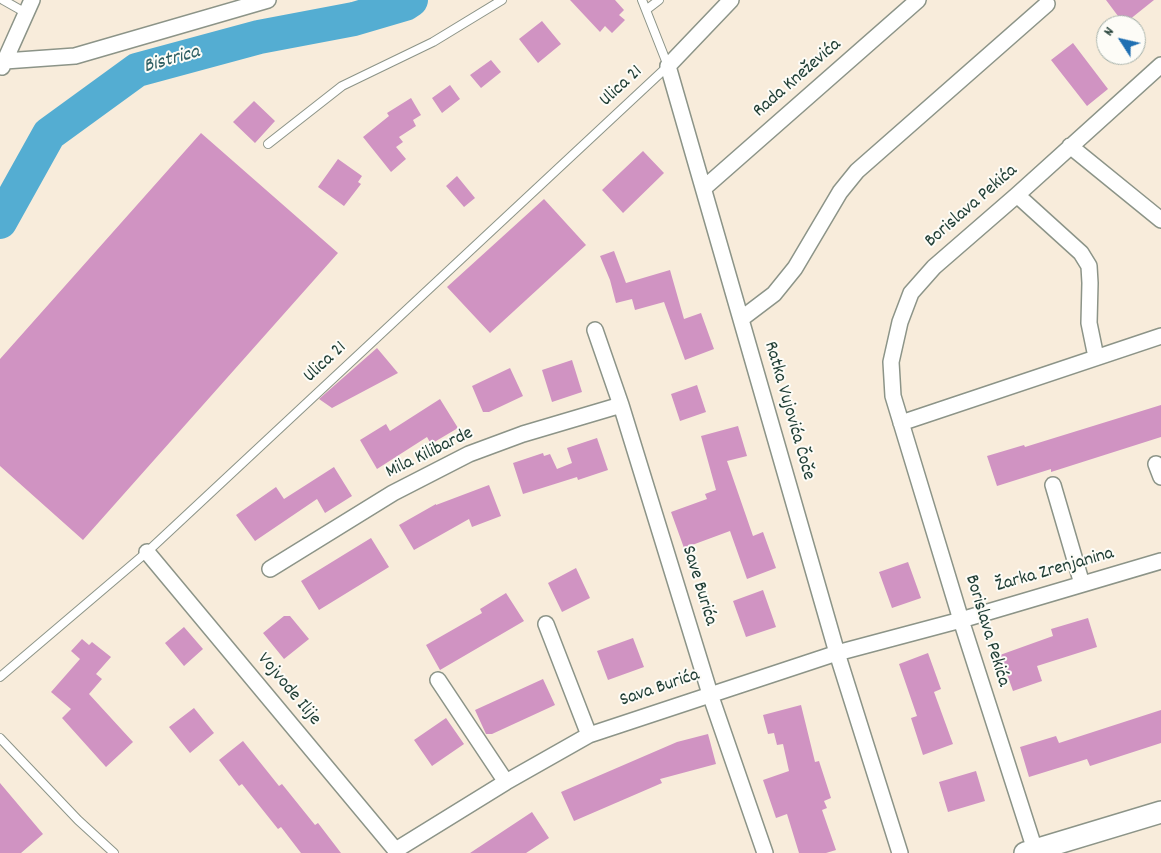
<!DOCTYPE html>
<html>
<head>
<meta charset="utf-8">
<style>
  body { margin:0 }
  #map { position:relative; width:1161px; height:853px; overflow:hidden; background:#f8ecdb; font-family:Dekko,sans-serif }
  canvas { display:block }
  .north { position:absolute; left:1096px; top:15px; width:50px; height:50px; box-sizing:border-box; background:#fdfcf7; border:1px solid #a4b0a9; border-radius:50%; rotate:305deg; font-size:14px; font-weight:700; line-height:20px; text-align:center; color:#1f3d34 }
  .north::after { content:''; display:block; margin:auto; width:18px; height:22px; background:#1f6fb2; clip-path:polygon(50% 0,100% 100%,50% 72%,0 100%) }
</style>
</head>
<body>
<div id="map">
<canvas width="1161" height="853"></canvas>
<div class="north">N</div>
</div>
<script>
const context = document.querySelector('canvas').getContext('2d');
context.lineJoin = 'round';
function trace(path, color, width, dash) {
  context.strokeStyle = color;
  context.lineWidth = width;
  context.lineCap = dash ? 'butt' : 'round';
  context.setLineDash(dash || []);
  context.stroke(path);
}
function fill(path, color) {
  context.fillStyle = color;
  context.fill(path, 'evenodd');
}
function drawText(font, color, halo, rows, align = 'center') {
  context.font = font + ' Dekko,sans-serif';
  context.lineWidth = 4;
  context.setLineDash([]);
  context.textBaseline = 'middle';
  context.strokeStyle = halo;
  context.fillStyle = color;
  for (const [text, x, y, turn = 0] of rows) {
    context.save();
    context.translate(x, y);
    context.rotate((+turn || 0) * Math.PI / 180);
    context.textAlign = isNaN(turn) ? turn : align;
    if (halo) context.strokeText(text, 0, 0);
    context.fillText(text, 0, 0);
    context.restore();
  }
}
const river = new Path2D(`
  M0,222l49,-88 88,-64 122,-33 95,-18 51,-15 6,-4`);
const building = new Path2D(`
  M570,0h45l9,10 -5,5 6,5 -13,13 -7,-7 -5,6z
  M1106,0h48l-30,24z
  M542,21l19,23 -23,19 -19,-24z
  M1073,43l35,46 -21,17 -36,-46z
  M491,60l10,12 -20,16 -11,-13z
  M450,85l10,14 -18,14 -10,-15z
  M411,98l10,17 -8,5 3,6 -17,11 4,5 -7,5 10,12 -15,13 -28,-35 26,-21 -2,-3z
  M254,101l21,20 -20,22 -22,-21z
  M201,133l137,120 -255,287 -83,-74v-107z
  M643,151l21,22 -41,40 -21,-23z
  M338,159l24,17 -4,6 3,2 -17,22 -26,-19z
  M457,176l18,22 -11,9 -18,-21z
  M544,199l42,46 -96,88 -43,-46z
  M614,251l12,32 44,-13 14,49 17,-6 13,36 -29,11 -21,-58 -29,8 -3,-11 -16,4 -6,-23 -10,-24z
  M377,348l21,25 -66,35 -13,-9z
  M572,360l10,32 -30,10 -10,-32z
  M510,368l13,28 -34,16h-6l-11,-26z
  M697,385l9,27 -26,9 -9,-27z
  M440,399l18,29 -27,16 -4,-7 -50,32 -17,-29 26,-16 4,7z
  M1161,405v32l-110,35v-3l-54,17 -10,-30 37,-11 1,2z
  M738,426l9,30 -20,5 26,75 10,-4 13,36 -29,11 -17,-48 -46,17 -13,-36 36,-13 -2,-5 11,-4 -15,-54z
  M597,438l11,32 -30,10 -1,-3 -54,17 -10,-31 30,-10 1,3 6,-2 7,15 15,-6 -5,-15z
  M334,467l18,29 -27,17 -8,-14 -62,42 -19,-26 40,-28 8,12z
  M489,485l12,31 -29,11 -3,-8 -55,31 -15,-25 37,-21v1z
  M371,538l18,29 -70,43 -18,-29z
  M908,562l13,36 -29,10 -13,-36z
  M576,568l14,30 -28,14 -14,-29z
  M763,590l13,37 -30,10 -13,-36z
  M506,593l18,28 -84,49 -14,-25 56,-32 -2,-4z
  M284,616h6l19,23 -25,20 -21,-26z
  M1088,618l9,29 -60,19 5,15 -29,10 -13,-36 53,-19 -2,-7z
  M184,627l19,22 -19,17 -19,-23z
  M633,638l11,29 -36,13 -11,-29z
  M82,639l7,6 3,-3 19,15 -15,17 6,5 -13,15 44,48 -27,25 -44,-49 9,-9 -20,-17 29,-33 -9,-8z
  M928,653l13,36 -7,3 19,52 -30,11 -12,-37 6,-2 -18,-52z
  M543,679l12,26 -63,29h-6l-11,-24z
  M801,705l14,57 4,-1 12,37 -7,3 3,7 -5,2 14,40 -10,3h-27l-12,-39 -11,4 -13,-38 26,-9 -6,-27 -6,1 -3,-12 -6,1 -5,-19z
  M194,708l20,25 -24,20 -21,-26z
  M1161,710v33l-71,23 -3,-7 -58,18 -9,-30 36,-11 3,7z
  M446,718l18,26 -32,22 -18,-26z
  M708,734l8,30 -56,15 2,4 -88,38 -13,-29 116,-50z
  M243,741l36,45 3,-2 33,41 3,-2 23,30h-40l-20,-26 -3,2 -36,-45 -3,2 -20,-26z
  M976,771l9,30 -37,11 -9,-30z
  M0,783l43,51 -22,19h-21z
  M532,812l17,26 -23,15h-56z`);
const lane = new Path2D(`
  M3,0l23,13
  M646,10l13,-10
  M268,144l74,-58 91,-44 69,-42
  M0,677l147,-125 521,-486 -26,-66
  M0,738l78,82 36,33`);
const street = new Path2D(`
  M731,0l-63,66 169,587 63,200
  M5,61l70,-5 193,-56
  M2,67l30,-67
  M1070,146l91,74
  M704,188l214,-188
  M1017,195l64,58 8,13 1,17 -1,40 7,34
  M741,319l33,-25 21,-26 45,-76 17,-21 190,-167
  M595,330l26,75 89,289 55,159
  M901,423l260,-87
  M1156,464l5,13
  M1053,485l29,99
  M147,552l251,301
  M270,569l123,-76 76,-39 54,-20 98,-29
  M546,624l43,111
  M438,680l68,102
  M396,850l110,-68 83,-47 248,-82 124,-33 200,-59
  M1035,850l-74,-230 -68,-224 -2,-34 9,-40 11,-29 23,-26 83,-72 144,-130`);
const secondary = new Path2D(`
  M1025,853l136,-41`);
const streetNames = [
  ["Rada Kneževića",798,79,-41],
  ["Ulica 21",622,87,-43],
  ["Borislava Pekića",972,207,-41],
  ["Ulica 21",326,363,-43],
  ["Ratka Vujovića Čoče",788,411,74],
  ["Mila Kilibarde",430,454,-26],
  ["Žarka Zrenjanina",1055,571,-16],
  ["Save Burića",698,586,73],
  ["Borislava Pekića",986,631,73],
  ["Sava Burića",660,689,-19],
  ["Vojvode Ilije",288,690,50]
];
const waterNames = [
  ["Bistrica",172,61,-16]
];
trace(river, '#54add2', 34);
fill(building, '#d093c2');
trace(lane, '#8c9488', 10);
trace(street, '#8c9488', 18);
trace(secondary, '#8c9488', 24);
trace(lane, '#fff', 8);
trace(street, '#fff', 15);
trace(secondary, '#fff', 21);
drawText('19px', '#1f3d34', '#fdfcf7', streetNames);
drawText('italic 20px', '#2f5f63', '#fdfcf7', waterNames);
</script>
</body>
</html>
